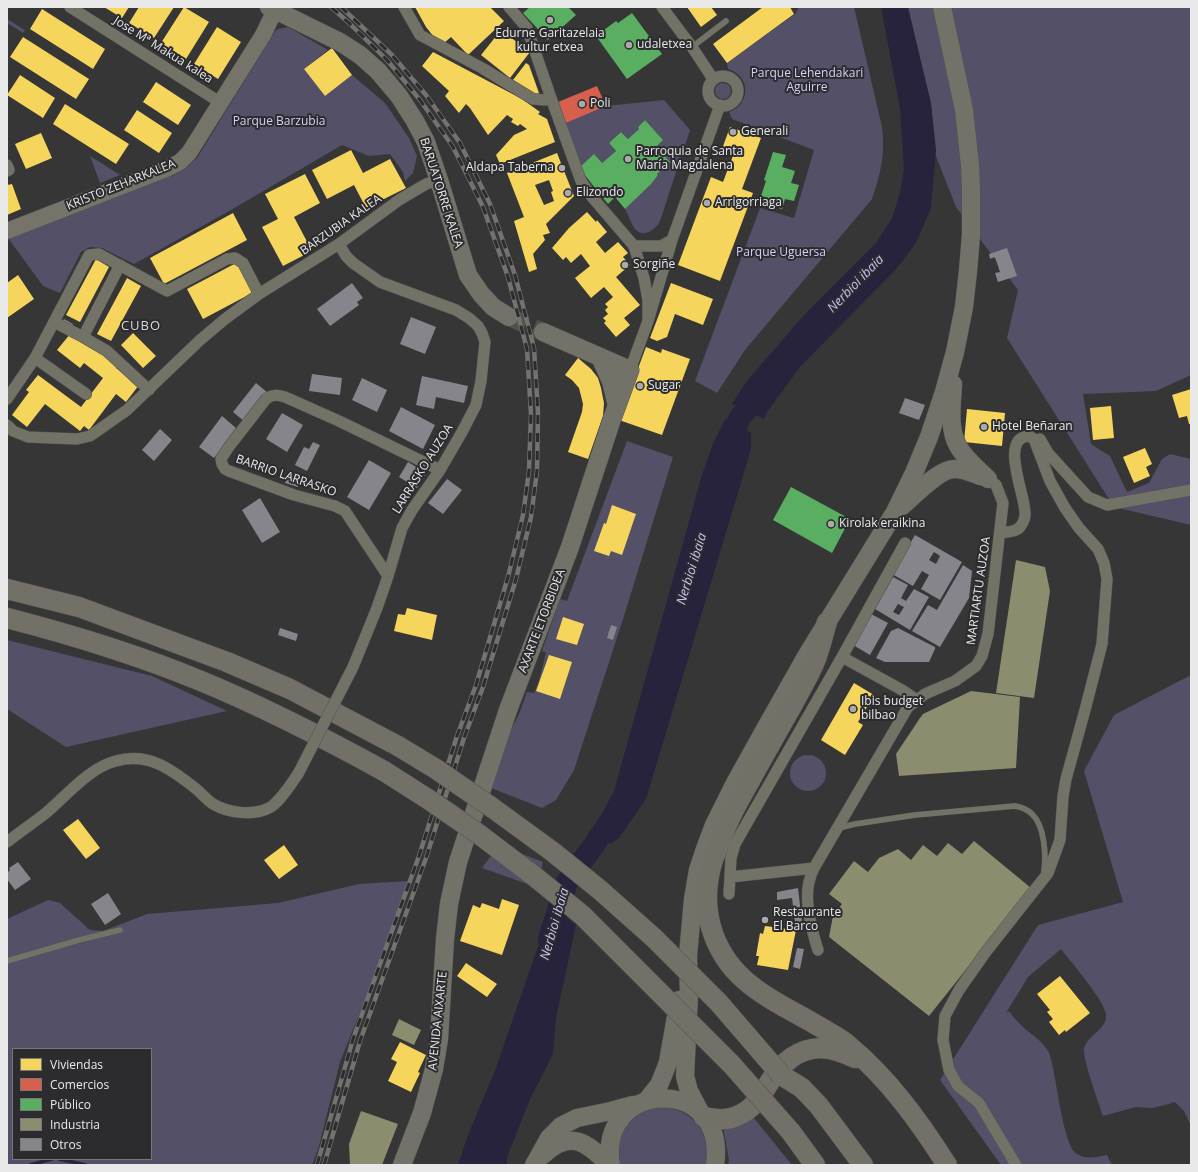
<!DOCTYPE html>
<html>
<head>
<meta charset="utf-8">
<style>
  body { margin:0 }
  #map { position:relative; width:1198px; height:1172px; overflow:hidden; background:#363637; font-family:"Open Sans",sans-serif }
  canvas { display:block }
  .frame { position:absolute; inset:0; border:8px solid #e9e9ea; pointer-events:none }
  .legend { position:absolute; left:12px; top:1048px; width:140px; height:112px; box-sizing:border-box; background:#2c2b2e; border:1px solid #787779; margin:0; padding:5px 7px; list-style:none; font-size:12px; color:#e9e9ea }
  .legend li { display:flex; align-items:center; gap:8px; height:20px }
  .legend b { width:20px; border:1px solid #787779 }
</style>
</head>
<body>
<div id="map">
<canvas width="1198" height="1172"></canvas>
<div class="frame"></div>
<ul class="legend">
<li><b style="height:11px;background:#f6d55c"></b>Viviendas</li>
<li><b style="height:11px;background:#d6604d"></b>Comercios</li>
<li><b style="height:11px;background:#5aae61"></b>Público</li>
<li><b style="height:11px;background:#8c8c6e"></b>Industria</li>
<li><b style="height:11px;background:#86858c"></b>Otros</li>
</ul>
</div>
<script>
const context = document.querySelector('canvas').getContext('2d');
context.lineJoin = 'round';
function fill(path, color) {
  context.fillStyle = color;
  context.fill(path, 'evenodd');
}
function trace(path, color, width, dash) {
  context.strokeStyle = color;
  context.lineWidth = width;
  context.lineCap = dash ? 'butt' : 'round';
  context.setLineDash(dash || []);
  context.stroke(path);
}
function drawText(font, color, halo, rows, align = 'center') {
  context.font = font + ' "Open Sans",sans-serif';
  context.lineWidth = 4;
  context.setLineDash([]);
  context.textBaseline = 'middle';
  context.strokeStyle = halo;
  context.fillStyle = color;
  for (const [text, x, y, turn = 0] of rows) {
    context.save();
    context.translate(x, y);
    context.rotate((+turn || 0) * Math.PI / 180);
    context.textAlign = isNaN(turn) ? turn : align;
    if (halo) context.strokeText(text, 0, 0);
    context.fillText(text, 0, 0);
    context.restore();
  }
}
const green = new Path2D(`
  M799,7h55l28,120c3,28 -1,46 -10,72l-127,151 -28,43 -22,-12 65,-173 34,10 20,-68 -82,-31 -3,-7c22,-8 22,-36 -1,-43l-1,-6 68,-49z
  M884,7h307v368l-35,16 -73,3 8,50 19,12 17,36 22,-9 13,-24 8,-5 21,5v66l-77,-18 -107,-169 11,-48 -62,-83 -56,-143z
  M7,19l18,11 -2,3 -16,-10z
  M288,27l40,23 -24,19 21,27 27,-21 33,28 24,35 8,18 -4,17 -8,8 -2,-9 -13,-18 -21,2 -27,-11 -111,65 -97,54 -32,-16 -12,-1 -9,5 -21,41 -17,-7 -35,-48 165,-63 12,-6 12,-11 78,-127 3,-2z
  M715 91a8 8 0 1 1 16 0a8 8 0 1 1-16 0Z
  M664,100l26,30 -30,91c-4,8 -15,17 -24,9 -4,-4 -8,-16 -11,-21l33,-34 -2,-28 7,-7 -18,-20 -7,7 1,2 -11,10 -7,-7 -12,11 7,8 -14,12 -23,5 -13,-45 40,-17z
  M90,156l30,19 -20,8z
  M627,441l46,16 -49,159 -50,154 -18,30 -14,8 -56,-22 16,-38 17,-34 8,-22 7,1 4,-9 8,-31 -4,-2 18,-52 7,2z
  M7,640l145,36 75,35 -161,36 -59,-38z
  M1191,675v451l-7,-15 -9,-9 -10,3 -13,3 -16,-1 -33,9c-4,-12 -21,-58 -19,-68 4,-13 23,-19 22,-33 -1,-14 -35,-53 -45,-66l-33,28 -22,36 3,-2c4,6 9,11 14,16 9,8 21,15 26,26 8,21 13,92 28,101 9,6 20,3 30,1l5,10h-111l-61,-85 98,-155 85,-23 -39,-131 30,-56z
  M790 773a18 18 0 1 1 36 0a18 18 0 1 1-36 0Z
  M499,845l44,17 -7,25 -54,-19z
  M408,881l-9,35 -59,146 -22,88 -6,15h-305v-246l41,-19 12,3 30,27 13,1 44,-17 131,-11 81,-19zM13,1049h138v110h-138z
  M666,1107c30,5 45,28 40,58h-86c0,-7 -2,-15 -1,-22 3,-15 16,-30 31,-34 5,-1 10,-1 16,-2z
  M753,1117l39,48h-64l1,-5 -6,-33z`);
const water = new Path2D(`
  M881,7h27l23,96 5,47 -5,58 -15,35 -18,24 -98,100 -33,45 -3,7 -32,-15 14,-22 59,-68 71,-71 16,-25 8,-25 4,-25 -4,-60z
  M726,418l25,15v16l-105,350 -27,39 -8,6 -19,-12 22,-41 88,-316 11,-32z
  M552,906l24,19 -20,93 -3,36 -23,45 -23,58v8h-49l10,-30 28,-67z`);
const homes = new Path2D(`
  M104,7h25l-7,11z
  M139,7h35l-20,31 -25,-15z
  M184,7l25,15 -23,37 -25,-16z
  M415,7h75l14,14 -36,34 -17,-18 -8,7 -5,-2 -12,-15z
  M687,7h24l6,8 -16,12z
  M763,7h27l4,7 -67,49 -14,-19z
  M42,9l63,40 -12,20 -63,-40z
  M217,27l24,15 -23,37 -24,-15z
  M501,30l29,22 -20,26 -29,-23z
  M23,37l66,42 -13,20 -66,-42z
  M332,48l20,27 -27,21 -21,-27z
  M433,52l89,47 18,13 -2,2 9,5 8,23 -55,22 -4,-9 18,-20 13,-6 -7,-5 -2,2 -7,-4 2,-3 -6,-4 -19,20 -18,-27 -4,-4 -7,9 -14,-17 4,-5 -27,-25z
  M526,63l3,2 10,28 -3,4 -23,-17z
  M20,75l35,23 -12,20 -36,-23z
  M156,82l35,23 -13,20 -35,-23z
  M65,104l64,40 -13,20 -63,-40z
  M137,110l35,23 -13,20 -35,-23z
  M730,127l31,11 -19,51 11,4 -33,88 -42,-16 33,-88 12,5 11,-29 -12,-4z
  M41,133l11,25 -26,11 -11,-25z
  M351,150l12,23 27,-14 16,29 -40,20 -12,-23 -27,14 -15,-29z
  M557,153l17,43 -28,28 4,9 -7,2 2,5 -12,14 4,15 -8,3 -15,-51 10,-4 -17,-44zM549,180l4,11 -2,1 3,9 -10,4 -9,-20z
  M305,174l15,29 -26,14 18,34 -29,15 -21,-39 16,-8 -13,-25z
  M12,184l9,25 -14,6v-30z
  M587,212l9,10 1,-2 10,12 -11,10 9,11 13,-11 10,11 -5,4 7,8 -14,12 24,28 -16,13 6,7 -14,12 -12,-14 2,-2 -3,-3 5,-4 -3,-4 3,-3 -3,-3 8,-7 -9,-10 -13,11 -16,-20 15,-12 -9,-12 -10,9 -5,-6 -3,3 -11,-12 17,-20z
  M233,213l14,27 -83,44 -14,-26z
  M96,259l13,8 -29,55 -14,-7z
  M238,262l16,30 -51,27 -16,-30z
  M18,275l16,24 -27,19v-35z
  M127,278l14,8 -30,55 -14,-7z
  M671,283l42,16 -10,26 -28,-11 -8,23 -10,4 -7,-3z
  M71,333l23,17 2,-3 23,17 -3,4 23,17 -13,17 -10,-8 -27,36 -5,-4 -4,5 -35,-27 -18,23 -15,-12 17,-23 -3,-2 12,-15 43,32 22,-29 -19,-15 -4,5 -23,-18z
  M133,333l23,23 -13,12 -22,-23z
  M646,347l15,6 1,-4 28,10 -28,76 -43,-15z
  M578,358l13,11 7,9 3,10 3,15 -1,13 -15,43 -20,-7 14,-40 1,-8 -4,-16 -7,-8 -7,-5z
  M1191,389v35h-2l-2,-8 -8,2 -7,-23z
  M1111,406l3,32 -21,2 -3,-32z
  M967,409l38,4 -3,33 -38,-4z
  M1145,448l7,16 -6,3 4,9 -16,7 -11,-26z
  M612,505l24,9 -14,41 -11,-4 -2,5 -15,-5 10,-28 2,1z
  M407,608l30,7 -5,25 -38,-9 4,-17 7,1z
  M563,617l21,7 -7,21 -21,-6z
  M549,655l23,7 -12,37 -24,-8z
  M854,683l20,12 -16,27 5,3 -18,30 -24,-15z
  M78,819l22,29 -14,11 -23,-29z
  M284,845l14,20 -19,14 -15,-19z
  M502,899l17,6 -17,50 -42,-14 13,-36 7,3 2,-5 17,6z
  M765,926l31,4 -8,40 -31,-5 2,-9h-3l4,-23 3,1z
  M466,963l31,21 -10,13 -30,-21z
  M1060,976l30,37 -24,19 -1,-2 -6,5 -10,-13 4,-3 -6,-7 3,-2 -13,-16z
  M400,1042l26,13 -8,17 2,1 -9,19 -23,-11 9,-19 -6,-3z`);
const shops = new Path2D(`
  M597,86l9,20 -40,17 -8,-21z`);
const public = new Path2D(`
  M530,7h38l8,8 -28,25 -25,-27z
  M632,13l30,41 -35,25 -31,-43 20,-15 2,2z
  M645,120l18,20 -7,7 14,15 -13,12 1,1 -7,9 -26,25 -10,-12 -7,7 -29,-36 15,-14 8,9 14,-12 -7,-8 12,-11 7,7 11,-10 -1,-2z
  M773,152l13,3 -4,12 13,4 -4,12 8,2 -5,16 -9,-2 -3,10 -16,-5 2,-6 -7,-2 5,-15 -2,-1z
  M791,487l59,32 -18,34 -59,-33z`);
const industry = new Path2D(`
  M1016,560l29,7 5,24 -16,107 -38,-5z
  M971,691l49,6 -4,71 -117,8 -3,-22 24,-36 3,-4z
  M974,841l57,47 -102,128 -100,-79 4,-21 9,-12 -13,-10 25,-33 14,11 11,-14 19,-9 13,11 12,-15 14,11 11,-13 14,11z
  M399,1019l22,11 -7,15 -22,-10z
  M361,1111l37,13 -16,41h-32l-1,-21z`);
const stream = new Path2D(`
  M59,1159l27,6
  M30,1165l22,-6`);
const river = new Path2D(`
  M727,454l12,-35 25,-32
  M549,939l18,-57 27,-37 23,-34`);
const building = new Path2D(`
  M1007,248l10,28 -19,6 -3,-9 5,-1 -5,-15 -5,2 -1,-5z
  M352,283l11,15 -6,4 2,3 -29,21 -13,-17z
  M411,317l25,10 -11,27 -25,-10z
  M64,319l9,5 -2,4 -9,-5z
  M312,374l30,4 -2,17 -31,-4z
  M422,376l46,10 -4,17 -28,-6 -2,12 -18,-4z
  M362,378l25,12 -10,22 -25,-12z
  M256,383l12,10 -23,29 -12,-10z
  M905,398l20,7 -6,15 -20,-7z
  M401,407l34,18 -12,24 -34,-18z
  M282,413l21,12 -16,27 -21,-13z
  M222,416l14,12 -22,30 -15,-11z
  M160,429l12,11 -18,21 -12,-11z
  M313,442l7,3 -13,26 -12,-6 9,-18 5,2z
  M369,460l22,13 -22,37 -22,-13z
  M408,462l18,11 -9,15 -18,-11z
  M289,473l12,4 -3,10 -13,-4z
  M447,479l15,11 -19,24 -15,-11z
  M260,498l20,34 -18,11 -20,-33z
  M915,535l47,27 -22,38 -19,-11 8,-14 -7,-4 -9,15 -21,-12zM934,552l6,4 -4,8 -7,-4z
  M963,565l9,6 -3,27 -29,49 -28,-16 16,-26 9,5z
  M893,577l15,8 -7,13 5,3 8,-12 15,8 -19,33 -35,-21zM898,604l6,3 -5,8 -6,-3z
  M871,614l17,9 -18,32 -17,-10z
  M611,625l6,2 -4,13 -6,-2z
  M280,628l18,6 -2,7 -18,-6z
  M898,628l37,19v2l-6,13h-44l-9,-4 15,-27z
  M18,862l13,17 -16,11 -8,-11v-6l3,-3 -1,-2z
  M798,888l5,43 -7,-1 -4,-32 -15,2v-8z
  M108,893l13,21 -16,11 -14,-21z
  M797,948l7,1 -4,20 -7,-2z`);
const primaryTunnel = new Path2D(`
  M509,317l34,15`);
const lane = new Path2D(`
  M692,47l34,-26
  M839,828l16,-4 60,-9 100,-9c6,1 13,4 17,8 13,12 14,42 12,57
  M7,961l72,-21 41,-10`);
const street = new Path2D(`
  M70,7l151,96
  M404,7l16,28 62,33 51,31 12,1 6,-2
  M509,7l18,21 24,70 30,83 11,16 42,49 10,32 4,22v21
  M662,7l30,40 21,32
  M708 91a15 15 0 1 1 30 0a15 15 0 1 1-30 0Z
  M7,165l2,5 -2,1
  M339,244l7,12 7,7 27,19 76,28 13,8 9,8 4,7 3,9 -4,39 -5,24 -14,27 -22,38 -28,40 -10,18 -14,48 -11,32 -24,59
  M634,246h27l11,-6
  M54,322l29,15 24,14 42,39
  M83,337l37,-72
  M35,358l51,36
  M630,370l18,-49 24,-81 48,-135
  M7,399l28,-41 54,-103 10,-1 68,37 60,-32 8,-1 8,5 16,31
  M7,425l6,6 15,6 49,2 13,-3 37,-26 72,-69 26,-22 34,-25 80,-50 60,-44 27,-16 13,-4
  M1040,439l8,14 40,44 19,8 84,-15
  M1000,533c7,-1 16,-1 20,-6 3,-4 5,-7 5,-12 2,-17 -27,-77 4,-79l5,3 16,42 15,27 14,20 19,21 6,14 3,16 -5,65 -17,66 -19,69 -3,17 -3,44 -12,33 -63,80 -26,37 -14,26 -2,24 6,30 9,16 21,17 37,62
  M388,576l-43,-65 -10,-5 -41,-11 -65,-24 -4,-2 -3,-5 -1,-5 7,-11 38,-49c6,-5 12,-4 19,-2l54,24 101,49
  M842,657l60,33 15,10
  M7,842c13,-10 26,-19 39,-29 20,-17 44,-46 70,-52 32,-9 55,8 79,27 6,5 12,12 18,16 15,9 40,12 56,4 10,-5 22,-24 29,-34
  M730,877l84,-9
  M729,894l2,-36 4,-14 107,-187 63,-114
  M818,950c-6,-19 -14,-48 -9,-68 1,-5 3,-10 5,-14l94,-161 17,-13 30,-13 21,-15 6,-10 6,-22 15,-131 -7,-18 -8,-6`);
const secondary = new Path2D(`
  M7,231l159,-62 14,-7 9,-9 74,-118 12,-25`);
const primary = new Path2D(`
  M269,7l71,35 20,13 18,16 21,25 16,25 11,21 13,38 29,95 13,19 12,13 16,10
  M600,357l11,24 6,25
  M953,384c-1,20 -5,44 5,62 7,13 20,23 30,33
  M902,506c12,-10 37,-37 52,-37 11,0 20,5 30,8
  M647,1100l12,-15 5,-12 4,-11 11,-62
  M701,1114l-12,-23 -4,-15 4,-81 -1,-39 5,-57 5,-29 7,-21 9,-24 21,-42 30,-54 42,-74 88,-143 19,-39 15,-36 15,-45 11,-40 9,-45 4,-36 3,-36v-45l-1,-25 -6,-55 -22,-103
  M543,1155c27,-26 44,-13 66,10
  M402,1165l20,-52 12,-44 5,-30 6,-100 4,-35 9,-42 50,-152 62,-163 42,-128 18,-49 -87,-38
  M534,1165l15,-27 12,-12 16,-8 34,-7 22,-6
  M611,1165c-15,-86 117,-91 104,0`);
const highway = new Path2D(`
  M7,589l72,18 148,55 63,27 108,57
  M7,618c66,17 131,37 194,63 63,26 123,57 183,90
  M827,622c-5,16 -8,34 -16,48 -6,13 -13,24 -19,36 -14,24 -27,48 -40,71 -7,13 -15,26 -21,39 -7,14 -12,29 -18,44 -7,22 -8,45 -2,67 17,59 67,74 114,103 8,5 17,9 23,15 40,33 71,76 99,120
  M781,1075l21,13 17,18 44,59
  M704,1117c11,2 23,4 33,-1 23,-9 29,-33 44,-50 3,-3 7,-5 10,-8 21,-15 41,-11 64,0
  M791,1132l24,33`);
const rail = new Path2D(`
  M317,1165l36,-126 66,-183 38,-120 19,-51 32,-108 15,-62 6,-44 2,-57 -4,-65 -19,-72 -25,-70 -30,-60 -33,-47 -33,-40 -38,-37 -18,-16
  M324,1165l36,-124 66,-183 38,-120 19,-51 33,-108 15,-62 6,-46 1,-58 -4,-65 -19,-73 -25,-71 -30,-61 -34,-48 -34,-40 -51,-48`);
const streetBridge = new Path2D(`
  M298,774l55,-107`);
const highwayBridge = new Path2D(`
  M398,746l38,23 58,40 59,43 47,38 54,48 65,65 62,72
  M384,771l47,30 49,34 54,41 48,39 150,150 59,67`);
const markers = [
  [550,20,4,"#aaaaab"],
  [629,45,4,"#aaaaab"],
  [582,104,4,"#aaaaab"],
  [733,132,4,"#aaaaab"],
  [628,159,4,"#aaaaab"],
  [562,168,4,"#aaaaab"],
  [568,193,4,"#aaaaab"],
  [707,203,4,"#aaaaab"],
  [625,265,4,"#aaaaab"],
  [640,386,4,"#aaaaab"],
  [984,427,4,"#aaaaab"],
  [831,524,4,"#aaaaab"],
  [853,709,4,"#aaaaab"],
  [765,920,4,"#aaaaab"]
];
const poiNames = [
  ["Edurne Garitazelaia",550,34,"center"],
  ["kultur etxea",550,48,"center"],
  ["udaletxea",637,45],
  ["Poli",590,104],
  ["Generali",741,132],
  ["Parroquia de Santa",636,152],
  ["María Magdalena",636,166],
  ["Aldapa Taberna",554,168,"right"],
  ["Elizondo",576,193],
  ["Arrigorriaga",715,203],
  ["Sorgiñe",633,265],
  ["Sugar",648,386],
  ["Hotel Beñaran",992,427],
  ["Kirolak eraikina",839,524],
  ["Ibis budget",861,702],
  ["bilbao",861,716],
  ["Restaurante",773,913],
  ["El Barco",773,927]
];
const streetNames = [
  ["Jose Mª Makua kalea",163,50,32],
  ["KRISTO ZEHARKALEA",121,185,-22],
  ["BARUATORRE KALEA",441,193,72],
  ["BARZUBIA KALEA",341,225,-35],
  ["LARRASKO AUZOA",423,469,-58],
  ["BARRIO LARRASKO",286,476,19],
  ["MARTIARTU AUZOA",979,591,-82],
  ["AXARTE ETORBIDEA",542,621,-69],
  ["AVENIDA AIXARTE",438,1021,-84]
];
const parkNames = [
  ["Parque Lehendakari",807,74],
  ["Aguirre",807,88],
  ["Parque Barzubia",279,122],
  ["Parque Uguersa",781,253]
];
const waterNames = [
  ["Nerbioi ibaia",856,284,-46],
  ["Nerbioi ibaia",692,569,-73],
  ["Nerbioi ibaia",555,924,-74]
];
const neighbourhoodNames = [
  ["CUBO",141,326]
];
fill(green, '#535067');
fill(water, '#27233c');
fill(homes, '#f6d55c');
fill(shops, '#d6604d');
fill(public, '#5aae61');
fill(industry, '#8c8c6e');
trace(stream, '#27233c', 3.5);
trace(river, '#27233c', 22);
fill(building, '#86858c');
trace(primaryTunnel, '#515152', 18, [18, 9]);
trace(lane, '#535354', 6);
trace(street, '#535354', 12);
trace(secondary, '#535354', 17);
trace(primary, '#535354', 19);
trace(highway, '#535354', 21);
trace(lane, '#737267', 5.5);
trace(street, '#737267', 11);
trace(secondary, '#767469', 16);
trace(primary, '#737268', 18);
trace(highway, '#727067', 20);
trace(rail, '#73726e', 4.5);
trace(rail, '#2c2b2e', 3, [9]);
trace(streetBridge, '#535354', 12, []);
trace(highwayBridge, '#535354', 21, []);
trace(streetBridge, '#737267', 11);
trace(highwayBridge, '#727067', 20);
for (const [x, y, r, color] of markers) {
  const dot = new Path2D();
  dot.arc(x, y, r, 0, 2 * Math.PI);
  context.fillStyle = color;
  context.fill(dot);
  trace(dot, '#2c2b2e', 1.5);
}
drawText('12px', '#e9e9ea', '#2c2b2e', poiNames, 'left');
drawText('12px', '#e9e9ea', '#2c2b2e', streetNames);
drawText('12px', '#d5cefc', '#2c2b2e', parkNames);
drawText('italic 13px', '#c8bff7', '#2c2b2e', waterNames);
context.letterSpacing = '1px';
drawText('13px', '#d9d9dc', '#2c2b2e', neighbourhoodNames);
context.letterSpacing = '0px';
</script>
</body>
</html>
